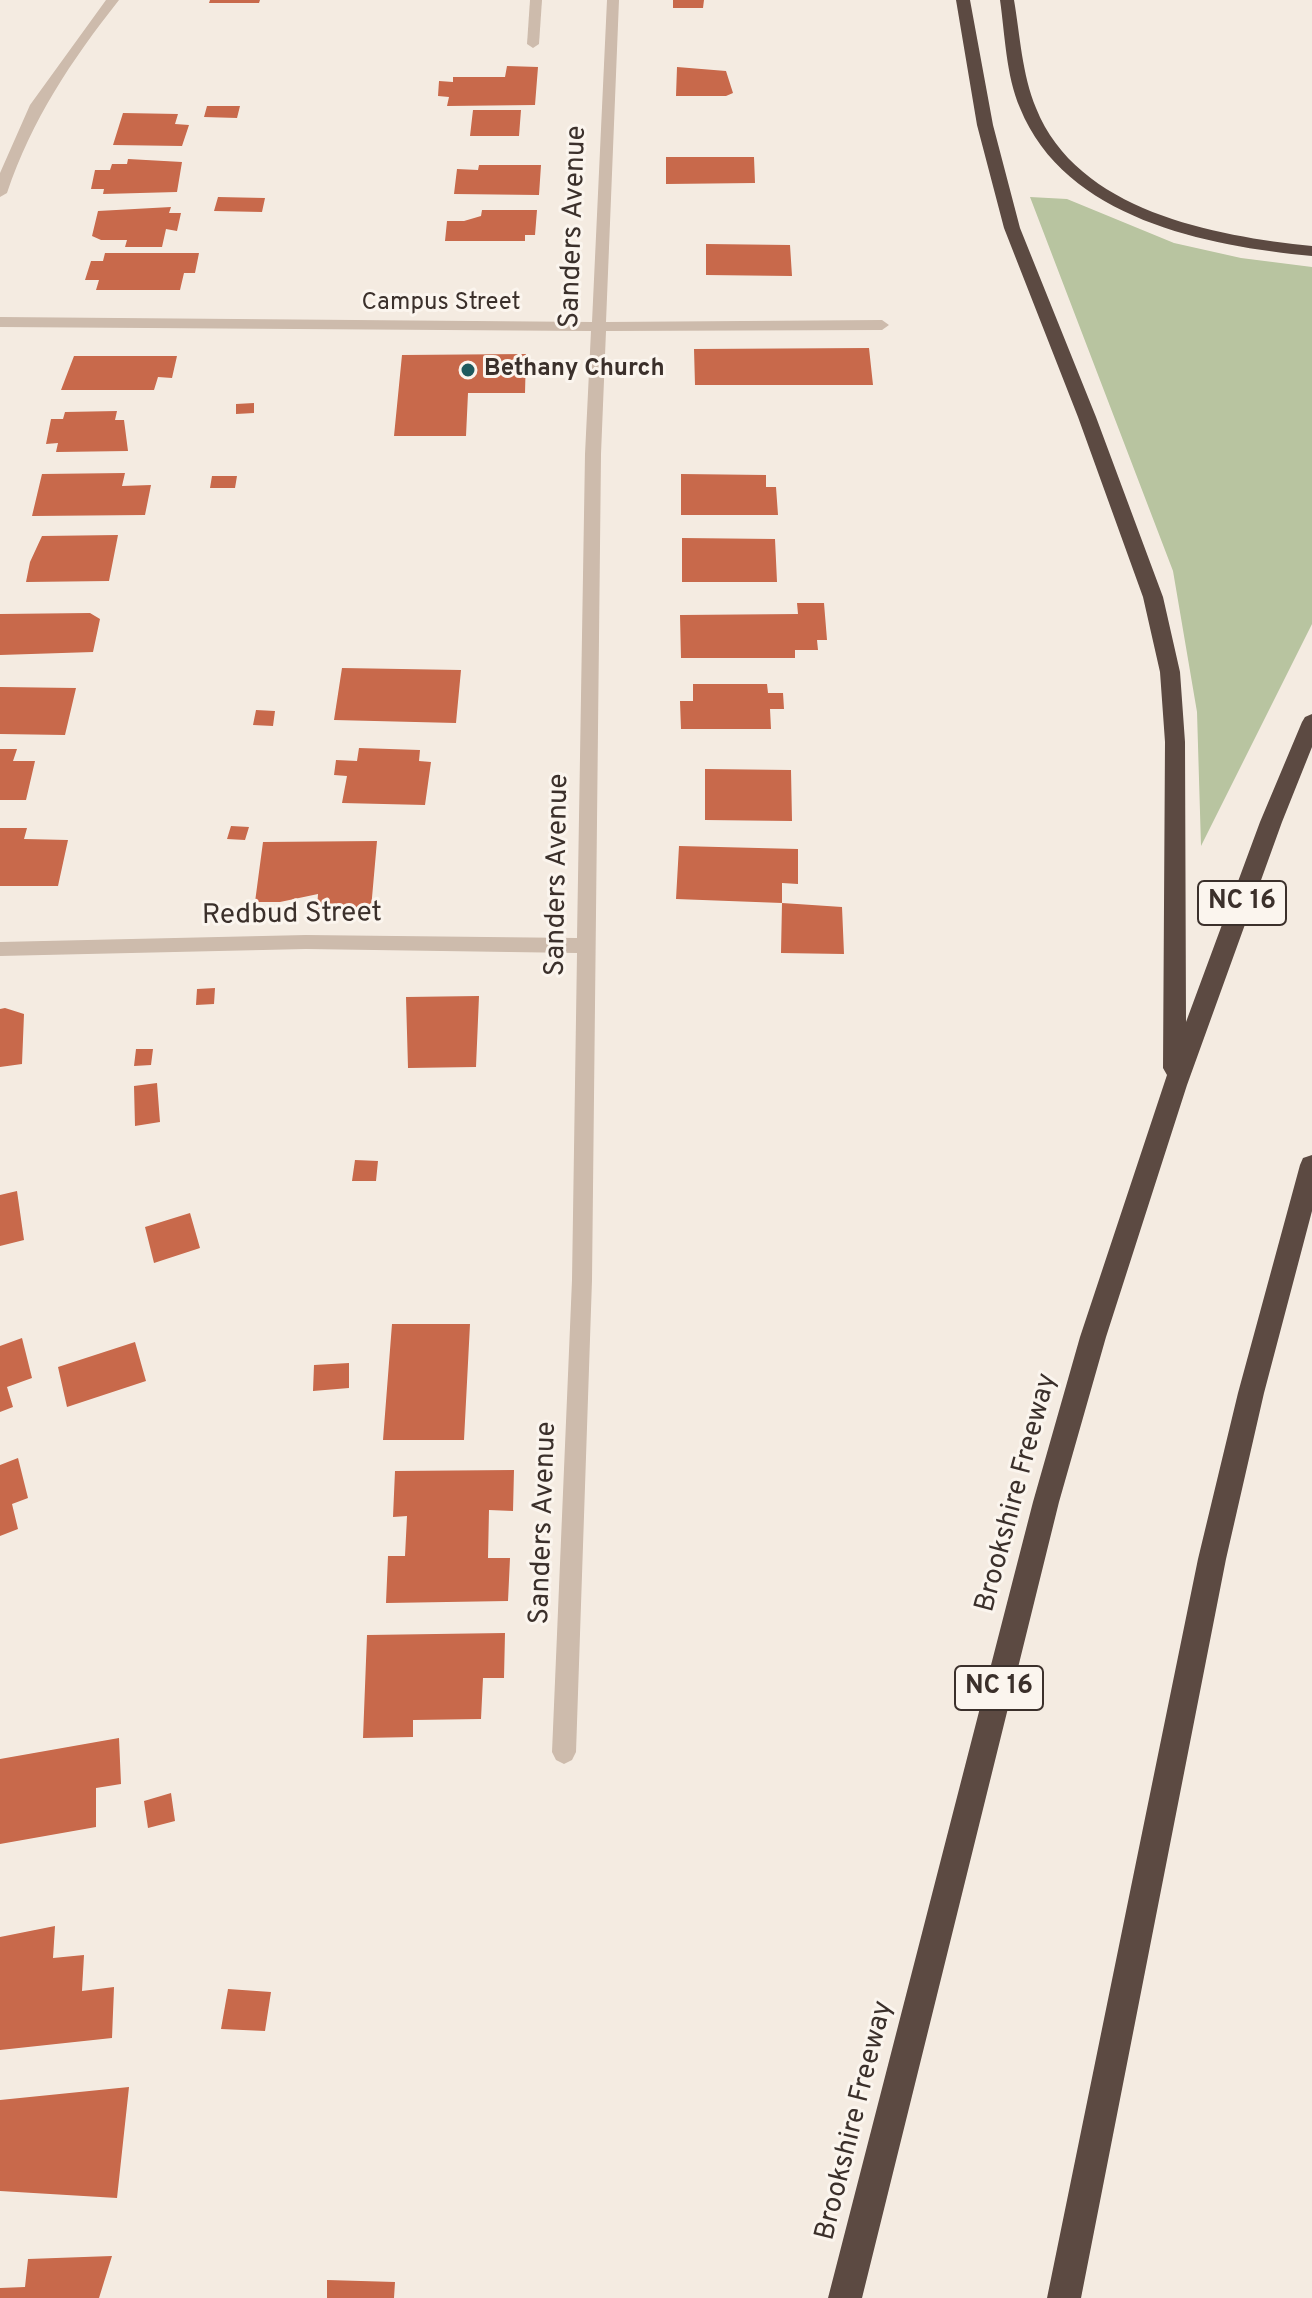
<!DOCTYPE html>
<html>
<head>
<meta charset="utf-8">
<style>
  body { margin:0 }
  canvas { display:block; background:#f4ebe1 }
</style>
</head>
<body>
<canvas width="1312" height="2298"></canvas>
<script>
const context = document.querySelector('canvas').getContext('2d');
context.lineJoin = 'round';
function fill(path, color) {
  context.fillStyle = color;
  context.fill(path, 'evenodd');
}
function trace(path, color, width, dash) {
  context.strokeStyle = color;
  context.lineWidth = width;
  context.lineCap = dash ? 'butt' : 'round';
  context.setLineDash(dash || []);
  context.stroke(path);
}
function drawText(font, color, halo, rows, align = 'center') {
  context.font = font + ' Overpass,sans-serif';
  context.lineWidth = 6;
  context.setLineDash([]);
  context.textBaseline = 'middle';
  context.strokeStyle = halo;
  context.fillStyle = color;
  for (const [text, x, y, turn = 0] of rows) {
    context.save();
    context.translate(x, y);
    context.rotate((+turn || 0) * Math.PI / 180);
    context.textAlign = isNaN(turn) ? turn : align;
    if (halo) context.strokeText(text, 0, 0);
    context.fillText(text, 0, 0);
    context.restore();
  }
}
const green = new Path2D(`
  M1030,197l37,2 107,44 67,15 71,9v357l-111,222 -4,-134 -24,-141z`);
const building = new Path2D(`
  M210,0h50l-1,3h-50z
  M673,0h31l-1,8h-30z
  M507,66l31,1 -3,38 -88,1 2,-9 -11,-1 1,-15 14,1v-5h52z
  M677,67l49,4 7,22 -7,3h-50z
  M207,106h33l-3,12 -33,-1z
  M473,110h48l-2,26h-49z
  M123,113l55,1 -3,10 14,1 -7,21 -69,-1z
  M666,157h88l1,26 -89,1z
  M128,159l54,3 -5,30 -74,2 1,-5h-13l4,-19h15l2,-6h15z
  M479,165h62l-2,30 -85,-1 3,-25 21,1z
  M218,197l47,1 -3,14 -48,-1z
  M171,207l-2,6h12l-4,18 -11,-2 -4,18h-37l2,-7h-26l-9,-4 6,-25z
  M482,210h55l-2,25h-10v6h-80l2,-20h17l17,-5z
  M706,244l84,1 2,31 -86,-1z
  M105,253h94l-4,20h-11l-4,17h-84l3,-10h-14l6,-19h12z
  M869,348l4,37h-178l-1,-36z
  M526,354l-1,39h-57l-2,43h-72l8,-81z
  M74,356h103l-5,22 -14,-1 -4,13h-93z
  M254,403v10l-18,1v-10z
  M117,411l-2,9h9l4,31 -72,1 2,-9 -12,1 5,-25h12l2,-7z
  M125,473l-3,13 29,-1 -6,30 -113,1 10,-42z
  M681,474l85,1v12h10l2,28h-97z
  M212,476h25l-2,12h-25z
  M118,535l-9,46 -83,1 4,-20 12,-26z
  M682,538l93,1 2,43h-95z
  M797,603h27l3,37h-10l1,10h-23v8h-114l-1,-43 118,-1z
  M90,613l10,6 -7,33 -93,3v-41z
  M342,668l119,2 -5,53 -122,-3z
  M693,684h74l1,9h15l1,16h-14l1,20h-90l-1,-28h13z
  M0,687l76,1 -11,47 -65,-1z
  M256,710l19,1 -2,15 -20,-1z
  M359,748l61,2 -1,11 12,1 -6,43 -83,-2 5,-27 -13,-1 2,-15 21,1z
  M0,749h17l-4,12h22l-9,39h-26z
  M705,769l86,1 1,51 -87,-1z
  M231,826l18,1 -4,13 -18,-1z
  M0,828h27l-3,11 44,1 -10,46h-58z
  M377,841l-6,68h-54l1,-15 -38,8h-25l8,-60z
  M679,846l119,3v35l-16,-1v20l-106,-4z
  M782,903l60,4 2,47 -63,-1z
  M215,988l-1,16 -18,1 1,-16z
  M479,996l-3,71 -68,1 -2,-71z
  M5,1008l19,6 -2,50 -22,3v-58z
  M136,1049h17l-2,16 -17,1z
  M157,1083l3,39 -25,4 -1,-40z
  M355,1160l23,1 -2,20h-24z
  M17,1191l7,49 -24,6v-51z
  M190,1213l10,35 -46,15 -9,-36z
  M392,1324h78l-6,116h-81z
  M22,1338l10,40 -25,9 6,20 -13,5v-66z
  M135,1342l11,39 -79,26 -9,-40z
  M349,1363v25l-36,3 1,-26z
  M18,1458l10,40 -16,6 6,25 -18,7v-71z
  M514,1470l-1,41 -24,-1 -1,48h22l-2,43 -122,2 2,-47h17l2,-40 -14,1 2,-46z
  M505,1633l-1,45h-21l-2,41 -68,1v17l-50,1 4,-103z
  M119,1738l2,46 -25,4v39l-96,17v-85z
  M171,1793l4,28 -27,7 -4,-27z
  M55,1926l-2,32 31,-3 -2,36 32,-4 -2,51 -112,12v-113z
  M228,1989l43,3 -6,39 -44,-2z
  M129,2087l-12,111 -117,-7v-91z
  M112,2256l-13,42h-99v-10l25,-1 3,-28z
  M327,2280l68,2 -1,16h-67z`);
const lane = new Path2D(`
  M530,0h12l-3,44 -6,4 -6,-4z`);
const street = new Path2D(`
  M106,0h13c-48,61 -87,119 -112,193l-7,4v-24l30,-68z
  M607,0h12l-13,322 276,-2 7,5 -7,5 -276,1 -5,123 -9,826 -16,472 -4,8 -8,4 -8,-4 -4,-8 20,-472 5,-327 -271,-4 -306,7v-14l306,-7 271,3 8,-484 6,-123 -591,-4v-10l592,5z`);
const highway = new Path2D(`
  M956,0h14l23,125 27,103 76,189 67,180 17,75 5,70 1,280 74,-200 42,-100 3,-5 7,-3v33l-30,75 -95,263 -81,252 -47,165 -197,796h-34l205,-796 47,-165 87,-262 -4,-7 2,-326 -5,-70 -17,-75 -65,-180 -74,-189 -27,-103z
  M1000,0h14c6,35 8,74 22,108 41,103 178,128 276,138v10c-105,-10 -247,-37 -292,-148 -14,-33 -15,-73 -20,-108z
  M1312,1155v56l-48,182 -38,166 -145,739h-34l151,-739 40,-166 62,-228 3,-7z`);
const markers = [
  [468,370,8,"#1f5a5e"]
];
const farStreetnames = [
  ["Campus Street",441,304]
];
const farPoinames = [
  ["Bethany Church",484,370]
];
const shields = [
  [1242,903,88],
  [999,1688,88]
];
const shieldNames = [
  ["NC 16",1242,903],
  ["NC 16",999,1688]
];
const streetNames = [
  ["Sanders Avenue",575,227,-88],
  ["Sanders Avenue",559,875,-89],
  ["Redbud Street",292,916,-1],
  ["Brookshire Freeway",1018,1493,-75],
  ["Sanders Avenue",545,1523,-88],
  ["Brookshire Freeway",856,2121,-76]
];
fill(green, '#b8c4a0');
fill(building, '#c8694b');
fill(lane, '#cdbbac');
fill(street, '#cdbbac');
fill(highway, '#5c4a42');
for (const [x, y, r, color] of markers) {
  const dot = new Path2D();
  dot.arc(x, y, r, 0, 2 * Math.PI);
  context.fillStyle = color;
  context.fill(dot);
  trace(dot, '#fbf5ee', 3);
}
drawText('24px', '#3b302b', '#fbf5ee', farStreetnames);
drawText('bold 24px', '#3b302b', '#fbf5ee', farPoinames, 'left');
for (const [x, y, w] of shields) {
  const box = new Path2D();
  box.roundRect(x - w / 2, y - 22, w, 44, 6);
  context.fillStyle = '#fbf5ee';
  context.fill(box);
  trace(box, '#3b302b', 2);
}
drawText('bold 26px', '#3b302b', null, shieldNames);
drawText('28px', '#3b302b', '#fbf5ee', streetNames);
</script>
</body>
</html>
